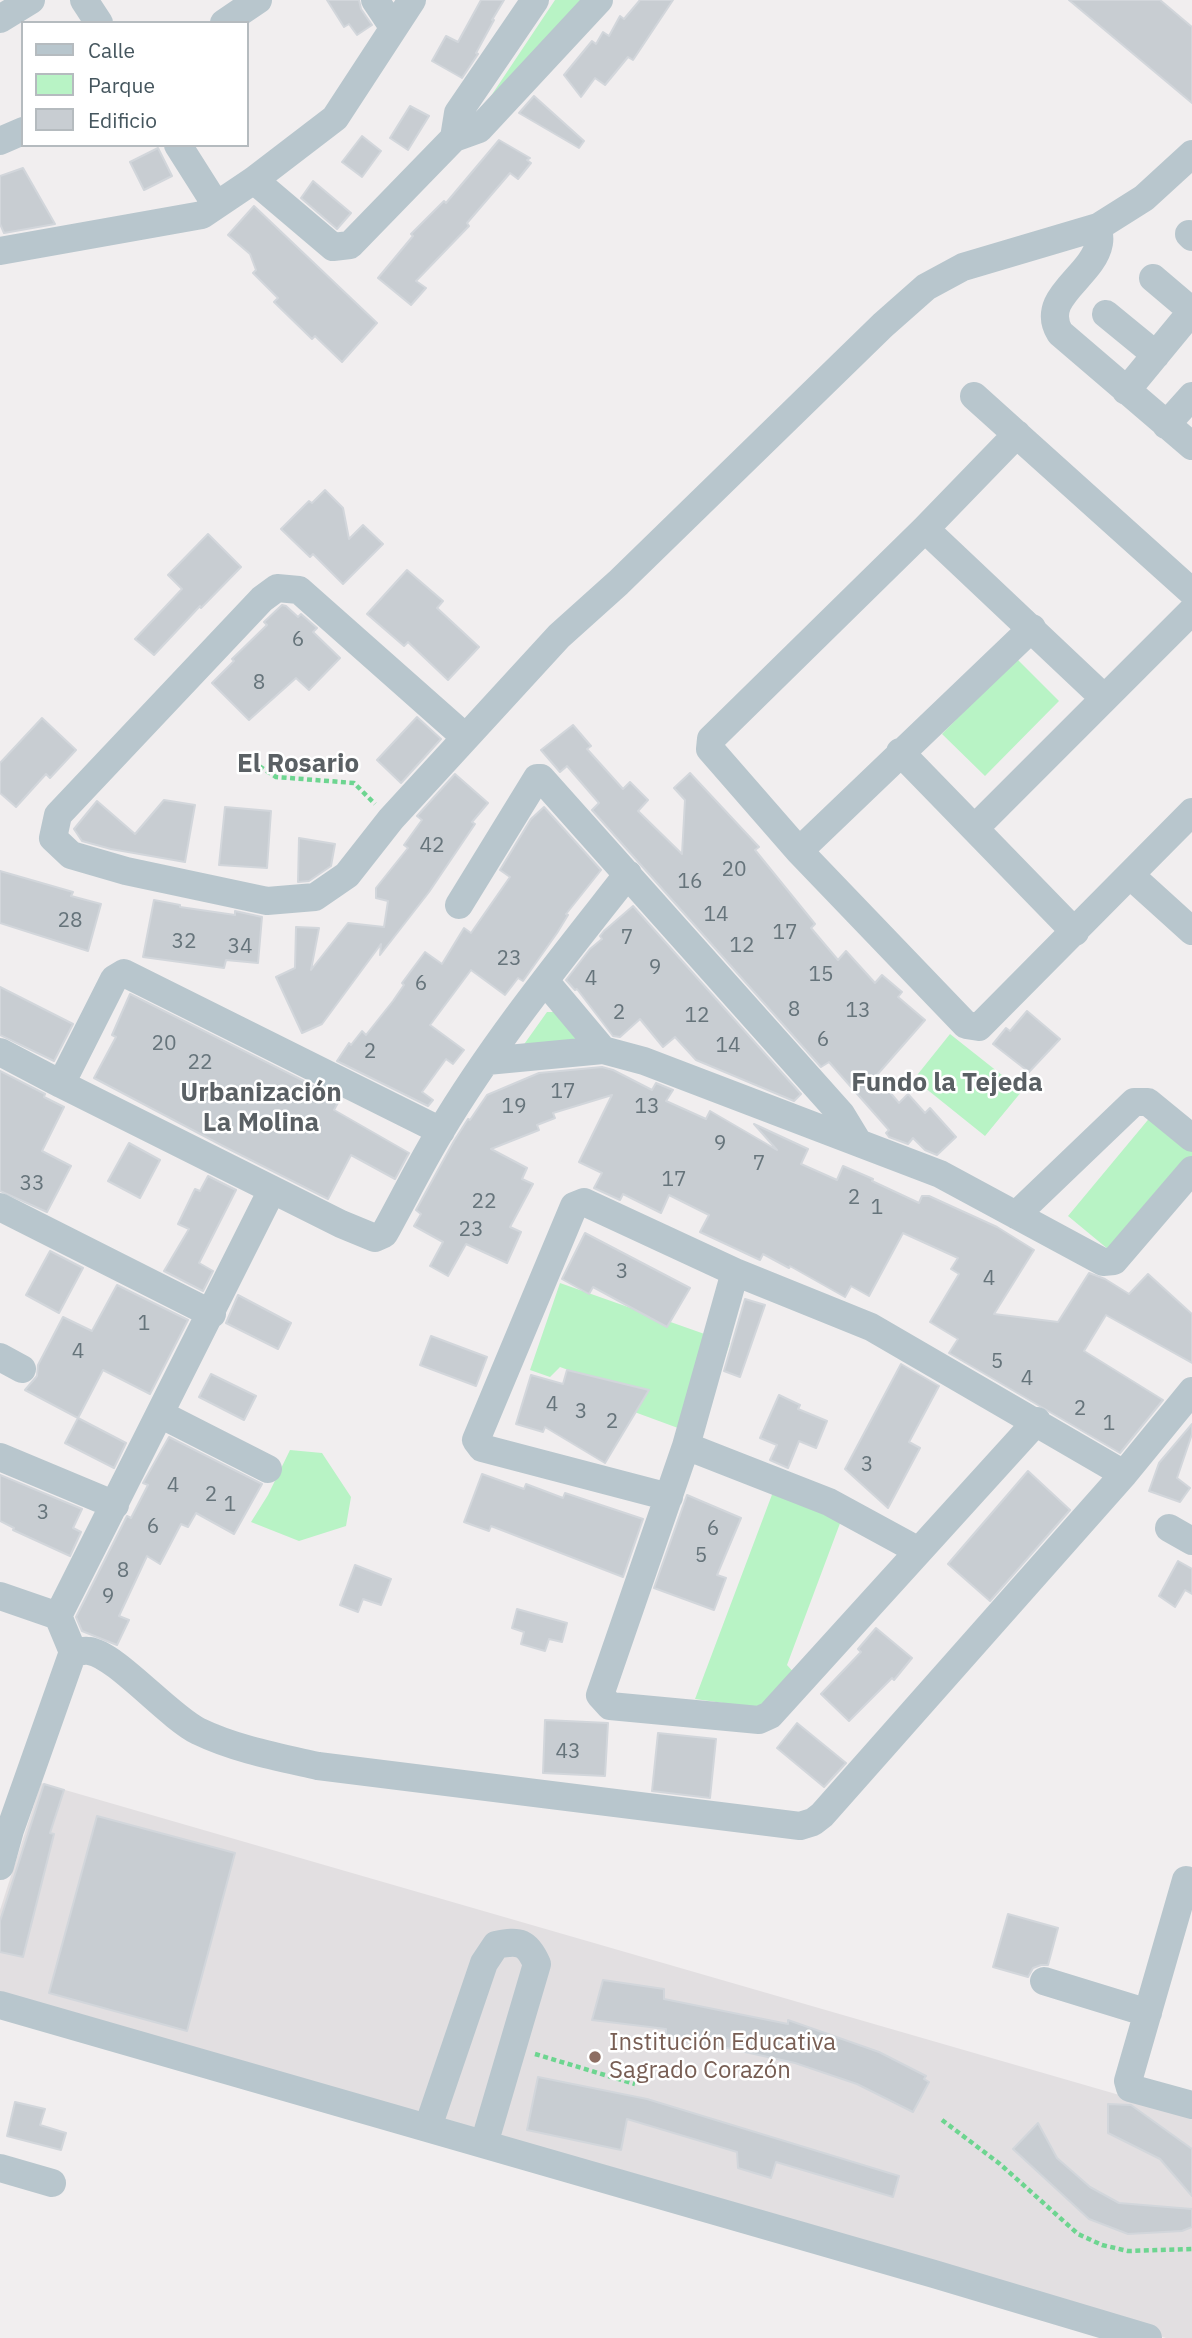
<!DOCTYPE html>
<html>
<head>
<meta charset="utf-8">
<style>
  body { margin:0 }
  #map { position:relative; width:1192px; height:2338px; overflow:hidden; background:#f1eeef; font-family:"IBM Plex Sans",sans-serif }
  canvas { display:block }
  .legend { position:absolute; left:21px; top:21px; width:228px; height:126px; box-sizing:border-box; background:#fff; border:2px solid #b5bbbf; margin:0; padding:9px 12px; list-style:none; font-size:21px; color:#45565e }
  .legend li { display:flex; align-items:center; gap:14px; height:35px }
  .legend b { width:35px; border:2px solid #b5bbbf }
</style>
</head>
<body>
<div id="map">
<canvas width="1192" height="2338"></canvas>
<ul class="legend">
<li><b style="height:9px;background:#b8c6cd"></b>Calle</li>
<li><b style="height:19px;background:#b8f3c5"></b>Parque</li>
<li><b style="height:19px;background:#c8cdd2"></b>Edificio</li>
</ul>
</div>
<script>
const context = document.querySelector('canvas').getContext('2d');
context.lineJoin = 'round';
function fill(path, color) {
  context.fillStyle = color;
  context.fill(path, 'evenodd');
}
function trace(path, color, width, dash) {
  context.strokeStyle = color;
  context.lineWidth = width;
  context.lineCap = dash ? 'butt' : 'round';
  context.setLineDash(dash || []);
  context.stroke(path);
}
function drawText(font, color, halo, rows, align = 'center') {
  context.font = font + ' "IBM Plex Sans",sans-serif';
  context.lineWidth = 5;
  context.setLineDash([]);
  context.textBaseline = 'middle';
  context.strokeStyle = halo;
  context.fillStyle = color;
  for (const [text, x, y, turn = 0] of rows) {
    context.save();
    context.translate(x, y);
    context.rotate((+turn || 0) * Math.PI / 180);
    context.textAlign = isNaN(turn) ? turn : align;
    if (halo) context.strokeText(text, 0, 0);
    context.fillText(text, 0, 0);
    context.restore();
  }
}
const education = new Path2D(`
  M41,1783l1151,333v222h-26l-1166,-340v-88z`);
const green = new Path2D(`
  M555,0h28l-104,114z
  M1016,658l43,43 -74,75 -43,-42z
  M547,1012h12l29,28 -68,10z
  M950,1034l72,57 -37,45 -71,-57z
  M1152,1115l40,33v36l-66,80 -58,-48z
  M560,1283l170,60 -33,92 -68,-25 5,-16 -74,-27 -10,10 -20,-7z
  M290,1450l32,3 29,44 -5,29 -47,15 -48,-19 17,-27z
  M773,1492l69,26 -55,147 11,12 -32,32 -71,-10z`);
const building = new Path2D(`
  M327,0h32l2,9 11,16 -15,10 -8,-11 -5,3z
  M481,0h23l-12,20h2l-18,33 2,1 -16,24 -30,-17 14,-25 12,6z
  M640,0h33l-40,60 -5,-3 -23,28 -10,-7 -14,19 -17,-22 28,-34 4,3 7,-12 6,4 11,-20 4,3z
  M1069,0h91l32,27v76z
  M534,96l50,45 -5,7 -60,-35z
  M410,106l19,10 -21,34 -18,-12z
  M362,136l19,15 -19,26 -20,-15z
  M499,140l31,18 -3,2 4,3 -13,16 -8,-6 -43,50 2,3 -53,55 10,7 -15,17 -33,-27 35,-42 -2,-2 33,-33 2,2z
  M158,148l14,28 -28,14 -14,-28z
  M23,168l32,56 -51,9 -4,-9v-48z
  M313,181l38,32 -14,16 -36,-31z
  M254,206l123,117 -35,39 -27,-26 -3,3 -38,-37 4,-4 -25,-25 3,-3 -6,-16 -22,-19z
  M325,490l18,18 6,31 14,-14 20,19 -40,40 -30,-30 -3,3 -29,-28 28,-28 3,2z
  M208,534l33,33 -40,41 -1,-2 -46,49 -19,-16 47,-50 -14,-14z
  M407,570l36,31 -6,7 42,39 -31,33 -40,-38 -4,4 -37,-32z
  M282,605l4,1 12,11 3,-3 16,14 -4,4 27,26 -31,32 -13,-12 -47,42 -37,-37 22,-22 -2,-2 35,-34 -3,-3z
  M417,717l24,22 -40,44 -24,-23z
  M42,718l34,32 -26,28 -4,-4 -30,33 -16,-14v-30z
  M573,725l18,21 -4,3 36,40 7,-7 18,18 -10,11 44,43 3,-54 -11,-12 16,-15 69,74 -4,3 60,74 -4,4 27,32 8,-9 29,32 7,-8 20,17 -4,5 27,23 -49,56 23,27 9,-9 17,19 5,-5 26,29 -19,18 -12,-5 -12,-12 -5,6 -19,-7 -3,-4 3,-3 -60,-68 -8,5 -229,-257 7,-7 -32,-37 -7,6 -19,-22z
  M455,774l33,29 -16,19 3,2 -46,68 -49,63 1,-11 -59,80 -20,9 -26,-56 19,-9 1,-41 23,1 -8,42 37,-47 36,4 4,-26 -12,-3v-10l32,-40 -4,-3 18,-25 -5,-4z
  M164,800l31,5 -10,57 -74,-13 -29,-8 -8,-12 23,-28 38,33z
  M225,807l46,4 -4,57 -48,-3z
  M544,807l57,63 -35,44 2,1 -11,18 -34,48 -5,-3 -13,17 -34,-25 -41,55 34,25 -11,14 -7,-5 -24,33 11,8 -5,6 -91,-45 12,-18 2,2 11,-14 4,4 27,-34 11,-16 -2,-2 23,-31 17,12 22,-36 7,5 39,-56 -10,-7 31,-51z
  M299,838l36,6 -4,22 -22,15 -11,1z
  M0,871l73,21 -2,4 30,8 -13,47 -88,-28z
  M154,900l26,5v2l55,8v-4l27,6 -4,46 -32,-3 -2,8 -81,-11z
  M633,906l168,188 -7,7 -98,-41 -21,-23 -12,10 -23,-28 -20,18 -7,-1 -36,-47 -2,1 -9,-10 24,-31 12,-10 -2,-3 4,-5z
  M0,987l73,37 -19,37 -54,-26z
  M130,994l210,105 -6,11 75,43 -14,26 -44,-24 -23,44 -105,-53 -129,-68 22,-41 -4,-2z
  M1027,1011l33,28 -31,33 -36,-28 13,-16 4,3z
  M602,1067l11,3 39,20 4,-7 17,7 -7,11 40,18 4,-8 67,39 -23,-26 54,25 -7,15 36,16 6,-14 30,13 -1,2 47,22 3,-7h7l68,31 37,23 -40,64 64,8 31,-49 16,6 24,15 19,-20 44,40v49l-86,-48 -22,36 79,49 -43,53 -171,-100 9,-14 -28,-17 29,-48 -8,-5 7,-11 -55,-25 -34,63 -18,-10 -6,11 -55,-31 -1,2 -26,-14 -3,6 -60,-28 9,-17 -40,-20 -8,18 -38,-19 -3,6 -26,-12 8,-15 -23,-11 33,-67 -59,18 2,5 -18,7 2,5 -48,19 36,19 -5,11 11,5 -23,43 11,5 -14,31 -41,-19 -18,32 -18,-10 13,-24 -29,-16 7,-12 -5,-4 38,-69 14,-22 2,1 17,-25 52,-22z
  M0,1071l45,23 -1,3 20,10 -22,44 29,15 -24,46 -47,-21z
  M129,1143l31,17 -20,38 -32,-17z
  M208,1176l28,14 -37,73 14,8 -10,20 -39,-20 25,-42 -11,-5 17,-35 5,2z
  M585,1233l105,55 -23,39 -74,-40 -4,7 -27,-15z
  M50,1251l33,17 -24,45 -33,-18z
  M117,1285l71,35 -38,74 -47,-24 -25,48 -53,-28 12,-14 1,-11 25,-48 29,14z
  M238,1295l53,28 -13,26 -52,-26z
  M745,1299l20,6 -25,72 -16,-6z
  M431,1336l56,21 -11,29 -56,-21z
  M901,1364l38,22 -30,56 11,6 -32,60 -43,-39z
  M567,1370l82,20 -44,73 -60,-36 -2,5 -27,-8 15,-49 32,9z
  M211,1374l45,22 -12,24 -45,-23z
  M779,1395l21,10 -2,4 29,12 -11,27 -17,-7 -11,27 -18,-8 7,-15 -17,-7z
  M78,1418l48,25 -12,25 -49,-25z
  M1192,1424v10l-15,44 13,10 -10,14 -31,-11 10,-28z
  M169,1437l93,47 -28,50 -38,-21 -8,14 -7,-3 -21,40 -13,-8 -28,60 10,4 -12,25 -35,-14 -6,-14 51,-101 4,2 17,-33 -5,-2z
  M1028,1471l42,39 -80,91 -42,-37z
  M482,1474l42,15 2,-5 37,14 2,-5 78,26 -20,58 -132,-51 -2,5 -25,-9z
  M0,1475l82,34 -9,19 8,4 -11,24 -57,-26 1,-2 -14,-7z
  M687,1495l54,23 -24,57 9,3 -12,32 -60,-22z
  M1178,1561l14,8v25l-7,-4 -10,17 -16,-11z
  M355,1565l36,14 -10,26 -18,-6 -5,13 -18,-7z
  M517,1609l50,14 -5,19 -13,-3 -4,12 -24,-7 3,-12 -12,-4z
  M876,1628l36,30 -18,22 -2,-2 -43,43 -28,-27 40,-42 -3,-3z
  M545,1720l63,3 -3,53 -62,-3z
  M797,1723l49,40 -22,24 -47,-39z
  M658,1733l58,6 -6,59 -58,-7z
  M44,1784l20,6 -14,43 4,1 -31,123 -23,-5v-31z
  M97,1816l138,37 -48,178 -138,-38z
  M1008,1914l50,14 -10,37h-7l-8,3 -5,9 -35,-10z
  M603,1980l61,9v10l124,25v-4l91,32 47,24 -2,3 5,3 -16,30 -56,-28 -62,-21 -68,-15 -61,-9v-10l-74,-9z
  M538,2077l109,22 252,77 -6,21 -117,-35 -5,16 -33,-10 -1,-16 -110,-33 -6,31 -94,-20z
  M15,2102l30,7 -5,16 26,8 -5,17 -54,-14z
  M1108,2104l23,1 61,44v47l-32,-37 -52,-26z
  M1038,2123l19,35 33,29 29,16 73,6v18l-10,4 -54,3 -39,-15 -76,-70z`);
const path = new Path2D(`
  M245,757l31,20 78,6 21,21
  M535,2054l100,30
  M942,2120l58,44 78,70 24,11 26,6 64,-2`);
const minor = new Path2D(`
  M84,0l15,23
  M375,0l18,27
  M0,19l31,-19
  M224,23l34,-23
  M454,138l4,-25 77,-113
  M0,141l23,-10
  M178,145l38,60
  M254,180l79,67 17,-2 104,-107 25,-9 120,-129
  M1098,227c1,5 2,11 1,16 -6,34 -61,54 -39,90l132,113
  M1189,234l3,3
  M0,251l202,-36 52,-35 81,-62 77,-118
  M1153,278l39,33
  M1106,314l50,41
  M1126,391l66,-80
  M974,396l218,196
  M1166,425l26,-29
  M1017,434l-92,95 -214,210 -1,10 89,102 167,174 13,2 213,-215
  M925,529l179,169
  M465,737l-166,-147 -22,-2 -15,11 -204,216 -5,23 18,17 55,16 141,30 48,-4 32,-22 44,-56 168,-183 59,-53 265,-258 43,-38 37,-20 135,-40 46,-29 48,-44
  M900,752l175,180
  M975,828l217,-217
  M799,851l233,-223
  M1130,875l62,56
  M459,905l78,-127h4l300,336 17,28
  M545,981l58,69
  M0,1052l61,32
  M487,1061l116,-11 41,11 296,113 163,88 11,-1 78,-91
  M441,1131l-317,-158 -10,6 -53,105 280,140 34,14 9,-4c19,-34 36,-69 56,-102 55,-92 123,-175 188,-258
  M0,1207l212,107
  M1016,1215l118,-113h14l44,36
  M735,1272l-49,174 -86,249 10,11 149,14 11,-5 267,-294
  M0,1357l22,12
  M160,1414l108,55
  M686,1446l143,56 90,49
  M0,1457l115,48
  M669,1497l-187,-49 -6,-8 98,-234 10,-4 151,70 136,55 253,147
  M1169,1528l23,13
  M0,1596l58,20
  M73,1652c5,0 11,-2 16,-1 26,3 79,65 109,80 37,18 80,26 120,35l482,60 13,-4 9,-7 302,-341 68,-83
  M0,1866l10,-36 63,-178 -15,-36 214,-426
  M1186,1880l-58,201 2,7 62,17
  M1044,1981l104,32
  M0,2005l934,269 214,64
  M428,2127l56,-164 12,-18c24,-5 31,-3 41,19l-53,180
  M0,2168l52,15`);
const markers = [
  [595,2057,7,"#8d6e63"]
];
const numberNames = [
  ["6",298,640],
  ["8",259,683],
  ["42",432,846],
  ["20",734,870],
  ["16",690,882],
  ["14",716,915],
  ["28",70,921],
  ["17",785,933],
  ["7",627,938],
  ["32",184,942],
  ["12",742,946],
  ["34",240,947],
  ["23",509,959],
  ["9",655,968],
  ["15",821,975],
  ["4",591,979],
  ["6",421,984],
  ["8",794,1010],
  ["13",858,1011],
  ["2",619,1013],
  ["12",697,1016],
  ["6",823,1040],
  ["20",164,1044],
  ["14",728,1046],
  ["2",370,1052],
  ["22",200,1063],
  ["17",563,1092],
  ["19",514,1107],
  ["13",647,1107],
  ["9",720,1144],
  ["7",759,1164],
  ["17",674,1180],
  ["33",32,1184],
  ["2",854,1198],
  ["22",484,1202],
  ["1",877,1208],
  ["23",471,1230],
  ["3",622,1272],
  ["4",989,1279],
  ["1",144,1324],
  ["4",78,1352],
  ["5",997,1362],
  ["4",1027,1379],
  ["4",552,1405],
  ["2",1080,1409],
  ["3",581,1412],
  ["2",612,1422],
  ["1",1109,1424],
  ["3",867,1465],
  ["4",173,1486],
  ["2",211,1495],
  ["1",230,1505],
  ["3",43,1513],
  ["6",153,1527],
  ["6",713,1529],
  ["5",701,1556],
  ["8",123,1571],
  ["9",108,1597],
  ["43",568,1752]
];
const educationNames = [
  ["Institución Educativa",609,2043],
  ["Sagrado Corazón",609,2071]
];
const neighbourhoodNames = [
  ["El Rosario",298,764],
  ["Fundo la Tejeda",947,1083],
  ["Urbanización",261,1093],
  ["La Molina",261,1123]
];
fill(education, '#e2dfe1');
fill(green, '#b8f3c5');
fill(building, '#c8cdd2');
trace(building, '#d2d6db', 2);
trace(path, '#6dd590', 4.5, [5, 3.5]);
trace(minor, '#b8c6cd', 28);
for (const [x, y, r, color] of markers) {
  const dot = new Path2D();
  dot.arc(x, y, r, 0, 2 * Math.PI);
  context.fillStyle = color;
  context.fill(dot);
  trace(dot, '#fff', 2.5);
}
drawText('21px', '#66747b', null, numberNames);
drawText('24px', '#785e54', '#fff', educationNames, 'left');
drawText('bold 26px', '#5a6064', '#fff', neighbourhoodNames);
</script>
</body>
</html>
